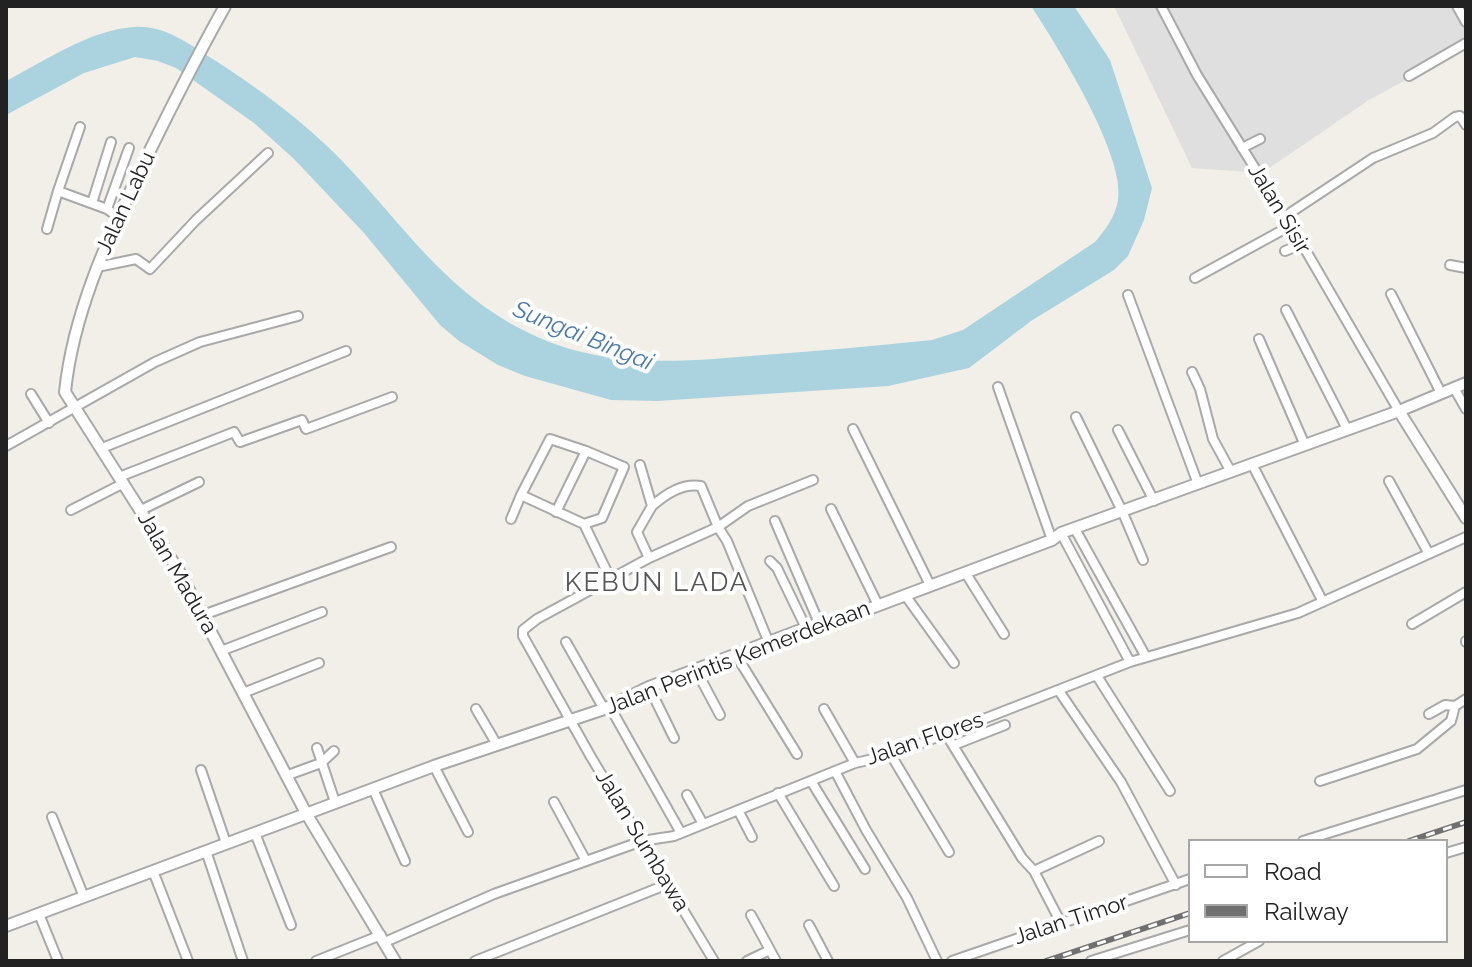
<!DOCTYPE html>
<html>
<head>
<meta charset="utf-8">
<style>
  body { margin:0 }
  #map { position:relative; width:1472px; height:967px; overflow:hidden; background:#f2efe9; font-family:Raleway,sans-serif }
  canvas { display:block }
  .frame { position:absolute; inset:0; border:8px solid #222; pointer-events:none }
  .legend { position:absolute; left:1188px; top:839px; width:260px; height:104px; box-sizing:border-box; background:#fff; border:2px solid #a7a7a7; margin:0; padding:10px 14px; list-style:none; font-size:24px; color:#222 }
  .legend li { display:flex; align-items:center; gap:16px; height:40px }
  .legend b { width:40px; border:2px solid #a7a7a7 }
</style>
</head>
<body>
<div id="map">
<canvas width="1472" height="967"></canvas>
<div class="frame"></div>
<ul class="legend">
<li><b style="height:10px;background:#fff"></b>Road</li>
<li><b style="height:10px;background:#707070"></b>Railway</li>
</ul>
</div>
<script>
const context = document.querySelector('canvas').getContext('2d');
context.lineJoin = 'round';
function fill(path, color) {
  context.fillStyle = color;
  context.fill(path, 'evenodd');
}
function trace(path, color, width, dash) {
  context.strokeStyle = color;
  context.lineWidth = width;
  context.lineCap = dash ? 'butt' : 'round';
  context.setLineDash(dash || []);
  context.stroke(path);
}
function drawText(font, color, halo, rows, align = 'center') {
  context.font = font + ' Raleway,sans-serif';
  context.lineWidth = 8;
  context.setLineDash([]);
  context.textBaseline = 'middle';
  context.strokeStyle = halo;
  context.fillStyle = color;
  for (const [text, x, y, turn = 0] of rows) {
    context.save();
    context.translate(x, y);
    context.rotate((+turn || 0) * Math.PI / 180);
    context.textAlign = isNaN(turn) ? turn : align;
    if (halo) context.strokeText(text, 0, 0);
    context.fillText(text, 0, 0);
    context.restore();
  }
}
const residential = new Path2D(`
  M1114,6h352v41l-97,53 -107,73 -70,-5z`);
const water = new Path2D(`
  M1031,6h43l36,54 42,128 -8,32 -16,36 -14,14 -83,51 -62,47 -81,18 -231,15 -46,-1 -86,-24 -27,-11 -39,-24 -19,-16 -76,-92 -70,-74 -40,-36 -78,-55 -18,-7 -23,-4 -51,16 -78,42v-34c39,-20 83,-51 128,-54 30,-2 53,16 77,31 40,25 81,55 116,88 68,65 110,141 198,185 76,39 155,31 238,24 56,-4 112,-9 169,-15l31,-10 132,-88c11,-13 20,-25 23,-42 8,-44 -62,-156 -87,-194z`);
const minor = new Path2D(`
  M1161,6l36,69 105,169 97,167
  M1457,6l9,16
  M1409,76l57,-33
  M80,127l-22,64 49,18 10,7
  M1242,148l18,-9
  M92,203l19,-61
  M107,209l22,-61
  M1284,217l89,-59 60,-25 22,-16 5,-1 6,9
  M47,229l11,-38
  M1285,251l17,-7
  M1450,265l16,3
  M97,267l39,-8 14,10 46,-49 72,-67
  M1195,278l95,-52
  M1391,294l50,99
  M1128,295l70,189
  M1286,310l61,119
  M1259,339l45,104
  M1192,372l8,17 13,50 18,33
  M998,387l54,153
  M1454,388l12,21
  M31,394l18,29
  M1076,417l47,96 20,47
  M853,429l77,156
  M1118,430l36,71
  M6,446l149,-84 45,-20 98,-26
  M102,448l244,-97
  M1252,464l71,138
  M640,465l12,41c14,-12 30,-23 49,-20l17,41 30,-21 65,-26
  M119,477l115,-45 6,10 62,-22 4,9 86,-32
  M1389,481l40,73
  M521,495l29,-56 36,12 -30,61
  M831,509l47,96
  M71,510l53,-27
  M141,510l58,-28
  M511,519l10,-24 63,29 27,56
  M775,521l44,102
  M584,524l18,-6 22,-51 -38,-16
  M1075,529l71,128
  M1061,533l69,129
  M649,558l-12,-26 15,-26
  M770,561l7,7 29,60
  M965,572l39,62
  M905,595l49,68
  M203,615l188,-68
  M1412,624l54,-32
  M1466,641v1
  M566,642l38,67
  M221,651l101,-39
  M736,655l61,99
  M696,670l24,45
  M1097,676l73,115
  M649,687l25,51
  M1059,691l62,91 55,103
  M243,693l76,-30
  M610,707l71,126
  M476,709l20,34
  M824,709l31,54
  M1429,714l16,-9 10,1
  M946,734l76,124 12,13 27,52
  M954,745l51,-20
  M317,748l18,54
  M891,755l58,97
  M434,766l34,66
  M201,770l25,73
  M835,771l31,59 41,68 30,63
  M288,775l33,-12 13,-12
  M811,781l54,88
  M1320,781l97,-32 34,-28 4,-15 11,-7
  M373,789l32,72
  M778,793l56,93
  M687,795l16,29
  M554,802l32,59
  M738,810l14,27
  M52,817l32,80
  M255,833l36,92
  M1303,841l163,-51
  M206,851l37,110
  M1446,853l20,-6
  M153,871l35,90
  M1034,871l65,-30
  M39,914l19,47
  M751,915l25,46
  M809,925l19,36
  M385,942l109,-48 148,-53 32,-5 181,-73 36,-8 239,-93 168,-49 168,-76
  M316,961l65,-26
  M475,961l193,-77
  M714,961l-123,-204 -68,-121v-6l14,-11 112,-61 69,-31 9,14 42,102
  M747,961l23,-11
  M952,961l238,-82
  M1091,961l99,-31
  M1223,961l36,-20`);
const tertiary = new Path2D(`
  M225,6c-30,54 -58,109 -85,165 -33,69 -67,143 -75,221l115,181 126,240 89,148
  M1399,411l67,107
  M6,926l428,-160 170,-57 45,-22 157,-59 44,-12 202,-76 9,-7 338,-122 67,-28`);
const rail = new Path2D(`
  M1409,841l57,-19
  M1046,961l144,-48`);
const streetNames = [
  ["Jalan Labu",126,203,-65],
  ["Jalan Sisir",1279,209,59],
  ["Jalan Madura",177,573,60],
  ["Jalan Perintis Kemerdekaan",738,658,-21],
  ["Jalan Flores",925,739,-19],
  ["Jalan Sumbawa",642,841,59],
  ["Jalan Timor",1071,920,-18]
];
const waterNames = [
  ["Sungai Bingai",583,336,22]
];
const quarterNames = [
  ["KEBUN LADA",657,583]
];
fill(residential, '#e0dfdf');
fill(water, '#aad3df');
trace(minor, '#a9a9a9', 12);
trace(tertiary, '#a9a9a9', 14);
trace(minor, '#fff', 8);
trace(tertiary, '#fff', 10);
trace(rail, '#707070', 6);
trace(rail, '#fff', 3, [9]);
drawText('22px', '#222', '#fff', streetNames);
drawText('italic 24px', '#4a7aab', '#fff', waterNames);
context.letterSpacing = '2px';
drawText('26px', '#555', '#fff', quarterNames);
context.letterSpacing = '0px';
</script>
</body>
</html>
